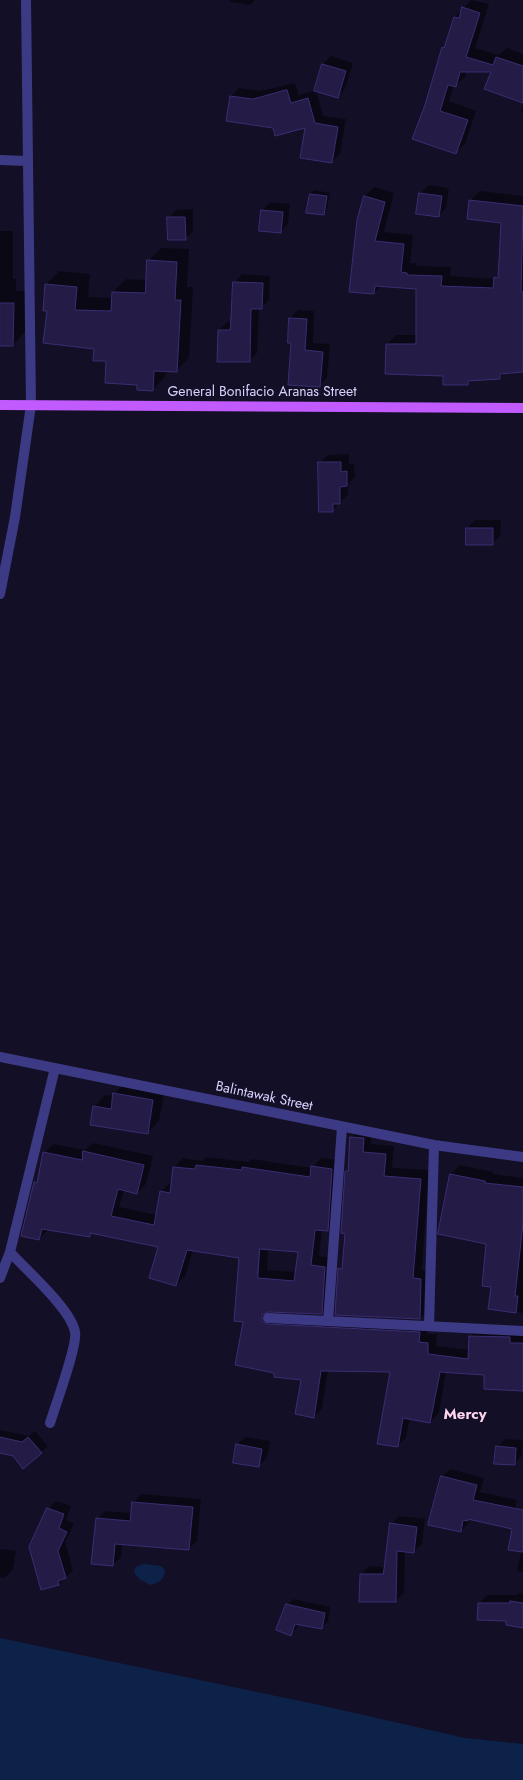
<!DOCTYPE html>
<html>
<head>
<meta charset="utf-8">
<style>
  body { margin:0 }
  canvas { display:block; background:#130f26 }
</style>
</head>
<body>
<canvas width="523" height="1780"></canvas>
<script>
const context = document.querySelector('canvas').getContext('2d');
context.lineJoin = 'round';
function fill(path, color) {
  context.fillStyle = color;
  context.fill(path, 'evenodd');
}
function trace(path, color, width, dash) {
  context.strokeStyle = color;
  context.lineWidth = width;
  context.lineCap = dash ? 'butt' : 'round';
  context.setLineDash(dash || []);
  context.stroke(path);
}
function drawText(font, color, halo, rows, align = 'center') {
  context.font = font + ' Jost,sans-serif';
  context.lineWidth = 3;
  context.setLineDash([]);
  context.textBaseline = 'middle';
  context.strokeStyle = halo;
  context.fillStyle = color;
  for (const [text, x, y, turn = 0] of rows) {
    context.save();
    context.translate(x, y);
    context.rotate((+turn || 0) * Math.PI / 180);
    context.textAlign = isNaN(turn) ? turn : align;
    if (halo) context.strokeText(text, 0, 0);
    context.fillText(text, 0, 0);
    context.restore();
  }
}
const water = new Path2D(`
  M143,1564l18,2 4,4c-1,10 -5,12 -14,15 -7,-3 -14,-6 -17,-14l2,-4z
  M0,1638l319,67 146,33 58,6v36h-523z`);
const shadow = new Path2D(`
  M230,0h25l-5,5 -20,-3z
  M471,0l18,4 -14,44 24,7 8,-7 16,6v48l-31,-31h-26l-1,6 -10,9h-1l-5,15 27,10 -11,33 -10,9 -29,-47 17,-58 3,-3 9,-28z
  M331,56l22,7 -8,26 -8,8 -21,-7 7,26 23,3 -6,35 -8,8 -26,-35h-32l-43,-31 8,-8 22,3 34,-8 4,12 15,-4 9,-27z
  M523,105v7l-2,-1z
  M428,185l21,3 -3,20 -8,8 -18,-22z
  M374,187l20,6 -10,39 29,3 -3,28h6v3l35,1 -1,9 44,3 5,-6 3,-51 -32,-22 10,-9 43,5v175l-19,2 -5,5 -28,2 -4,4 -23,-9 -57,-31 9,-9h21v-47l-36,-2 -7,7 -10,-96z
  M314,190l16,3 -3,17 -4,4 -13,-20z
  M270,202l20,2 -2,20 -8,8 -18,-21z
  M193,209v22l-8,8 -17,-21 8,-8z
  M0,231h13v48h3v12h10l-1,41 -12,13h-13z
  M161,248l28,1 -2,38h6l-4,71 -13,13h-10l-1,6 -13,13 -14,-6 -31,-24 -12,-12 -47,-38 -2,-26 13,-13 31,3 -2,23 24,1 1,-6 13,-13 21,1 1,-19z
  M242,274l28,2 -1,24 -8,8h-2l-2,45 -8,8h-31l1,-31 8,-8h4l3,-39z
  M298,310l16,1 -1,32 17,1 -3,34 -8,8 -27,-44 -2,-24z
  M349,454v10h5l1,13 -7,7v10l-16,17 -13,-48 9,-8z
  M475,520h26l-1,16 -8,8 -25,-16z
  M126,1082l39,6 -6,33 -12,12 -53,-26 11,-12 9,1v-2z
  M360,1129l12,1 -1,14 23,2 -2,22 37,2 -7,100 8,1 -1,39 -9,8 -84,-4 3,-45 4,-4 3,-32v-62l3,-2 2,-31z
  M93,1143l60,13 -7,28 -9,9 -13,-3 -5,17 38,8 4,-24 9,-8h2l2,-16 9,-9 19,3 4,-4 43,5 3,-3 60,9 9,-10 20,2 -5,62 -8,8h-6l-3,26 15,2 -4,46 -8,9 -51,-2v1l6,4 151,8 -1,10h10l-1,12 33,4 1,-14 8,-9 45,1v63l-38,-17 -39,-3 -7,42 -9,9 -20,-4 -4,20 -9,8 -5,-75 -64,-1 -6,38 -8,9 -12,-38 -58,-57 -4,-65 -47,-7 -8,26 -9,9 -16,-38 -67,-15 -4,4 -41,-6 -9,9 -4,-56 4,-4 5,-26 9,-9 32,6zM268,1248l31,3 -3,21 -29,-2z
  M460,1165l33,7v2l30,4v135l-33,-5 3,-22 -6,-43 -36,-69z
  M0,1430l29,6 6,-5 13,15 -7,6 -27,4 -14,-4z
  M245,1437l25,4 -3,17 -9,8 -21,-21z
  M505,1439l18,1 -1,16 -8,8 -17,-17z
  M450,1469l34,9 -4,14 37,8 -4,18h-43l-1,5 -8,8 -19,-54z
  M141,1494l60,5 -4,42 -8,8 -67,-5 -1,13 -8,8 -16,-46 8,-8 27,2 1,-10z
  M56,1501l15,5 -5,14 8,4 -9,18 8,28 -14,14 -18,5 7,-80z
  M399,1516l26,3 -3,25 -9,8 -8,-1 -1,42 -8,8 -35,-27 8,-8 16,1 6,-43z
  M523,1521v51l-6,-1 4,-20z
  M0,1549l16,2 -3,18 -8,9 -5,-1z
  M519,1593l4,1v33l-44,-24 8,-8h30z
  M293,1599l37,8 -2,15 -7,6 -23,-4 -1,4 -7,6 -3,-29z`);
const building = new Path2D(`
  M462,7l18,6 -14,44 27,8 3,-8 27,9v37l-39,-14 7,-17h-31l-4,15 -8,-2 -8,26 28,9 -12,34 -44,-15 13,-34 17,-58 2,1 10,-31 5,1z
  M322,64l24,7 -8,27 -24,-7z
  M287,90l4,13 17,-5 7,25 23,4 -6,36 -32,-5 5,-30 -30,8 -2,-8 -47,-7 4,-25 23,3z
  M419,193l23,3 -3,21 -23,-3z
  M310,194l17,2 -3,19 -18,-2z
  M364,196l21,6 -10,39 29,3 -3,28 6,1v2l35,1 -1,10 52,2 1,-11 4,1 3,-55 -34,-4 2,-19 54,6 -2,86h2v80l-23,2v5l-32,2v4h-25v-9l-58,-2 1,-30h30v-55l-41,-3 -1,8 -25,-2 8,-72z
  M261,210l22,2 -2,21 -22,-2z
  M167,217h18l1,23h-18z
  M147,260l30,2 -2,38h6l-4,72 -23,-1 -1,20 -16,-1v-5l-32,-2 1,-22h-13l1,-12 -51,-6 4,-32h-4l2,-27 32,3 -2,23 36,1 1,-19 33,1z
  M233,282l30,1 -1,26h-11l-1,53h-33l1,-32h12z
  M0,303h14l-1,43h-13z
  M289,318l18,1 -2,31 18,2 -3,35 -32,-2 3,-42h-3z
  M318,462h23v10l6,-1v15l-7,1v17h-7v8h-14z
  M466,528h27v17h-27z
  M113,1093l40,7 -5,34 -58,-9 3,-19 18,3z
  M350,1137l14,1 -1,14 23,2 -2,22 37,3 -8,99 8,1 -1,40 -85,-4 3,-47 4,1 3,-35 -4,-1 4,-62h3z
  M83,1151l61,14 -7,29 -19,-5 -7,27 43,9 6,-34 10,2 3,-26 22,2 1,-4 46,5v-3l68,10 1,-11 21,3 -4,62 -13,-1 -4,35 14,2 -3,47 -54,-2 -6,3v6l6,3 152,8 -1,10 9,1v11l40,5 1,-23 41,1v6h13v48l-39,-2v-14l-44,-3 -10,51 -27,-5 -5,29 -21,-3 13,-72 -69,-1 -7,47 -19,-4 6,-34 -27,-3v-4l-39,-8 8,-43 -9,-1 5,-63 -52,-8 -11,36 -27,-8 9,-31 -68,-14v4l-48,-8 -3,11 -18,-4 13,-54 3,1 6,-31 39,8zM260,1249l38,3 -4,29 -36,-3z
  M450,1174l35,7v2l38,4v36l-8,73h3l-2,17 -28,-4 3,-22 -9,-1 4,-42 -48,-10z
  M0,1437l22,5 6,-5 14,16 -19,16 -10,-13 -13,-3z
  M236,1444l26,5 -3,18 -26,-4z
  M496,1446l20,2 -1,17 -21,-1z
  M441,1476l36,9 -4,15 50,10v42l-15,-2 4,-21 -44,-10v2l-5,-1 -2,12 -33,-7z
  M132,1502l61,5 -4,43 -74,-6 -2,22 -22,-2 5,-46 34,3z
  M47,1508l17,6 -5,14 8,4 -9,19 8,27 -8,3 1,4 -18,5 -12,-43z
  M390,1523l27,4 -3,26 -17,-2 -1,51h-37l1,-28h23z
  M510,1601l13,2v25l-17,-3v-4l-29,-1 1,-17h32z
  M286,1604l39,9 -3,16 -27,-5 -4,12 -15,-6z`);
const lane = new Path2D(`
  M0,160l28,1`);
const street = new Path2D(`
  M0,594l15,-77 16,-112 -5,-405
  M0,1057l434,88 89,12
  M10,1252c16,18 61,57 65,80 3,12 -20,75 -25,91
  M0,1278l10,-26 45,-184
  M268,1318l255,13
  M328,1321l14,-194
  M429,1326l5,-181`);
const primary = new Path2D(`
  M0,405l523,3`);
const streetNames = [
  ["General Bonifacio Aranas Street",262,393],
  ["Balintawak Street",264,1097,12]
];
const neighbourhoodNames = [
  ["Mercy",465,1415]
];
fill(water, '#0c2248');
fill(shadow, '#0007');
fill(building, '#241b47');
trace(building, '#3b2d73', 1);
trace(lane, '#3d3a85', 10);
trace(street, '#3d3a85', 10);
trace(primary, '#c25bff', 10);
drawText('14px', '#d9d4ff', '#130f26', streetNames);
drawText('bold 15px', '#ffd6f0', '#130f26', neighbourhoodNames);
</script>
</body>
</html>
